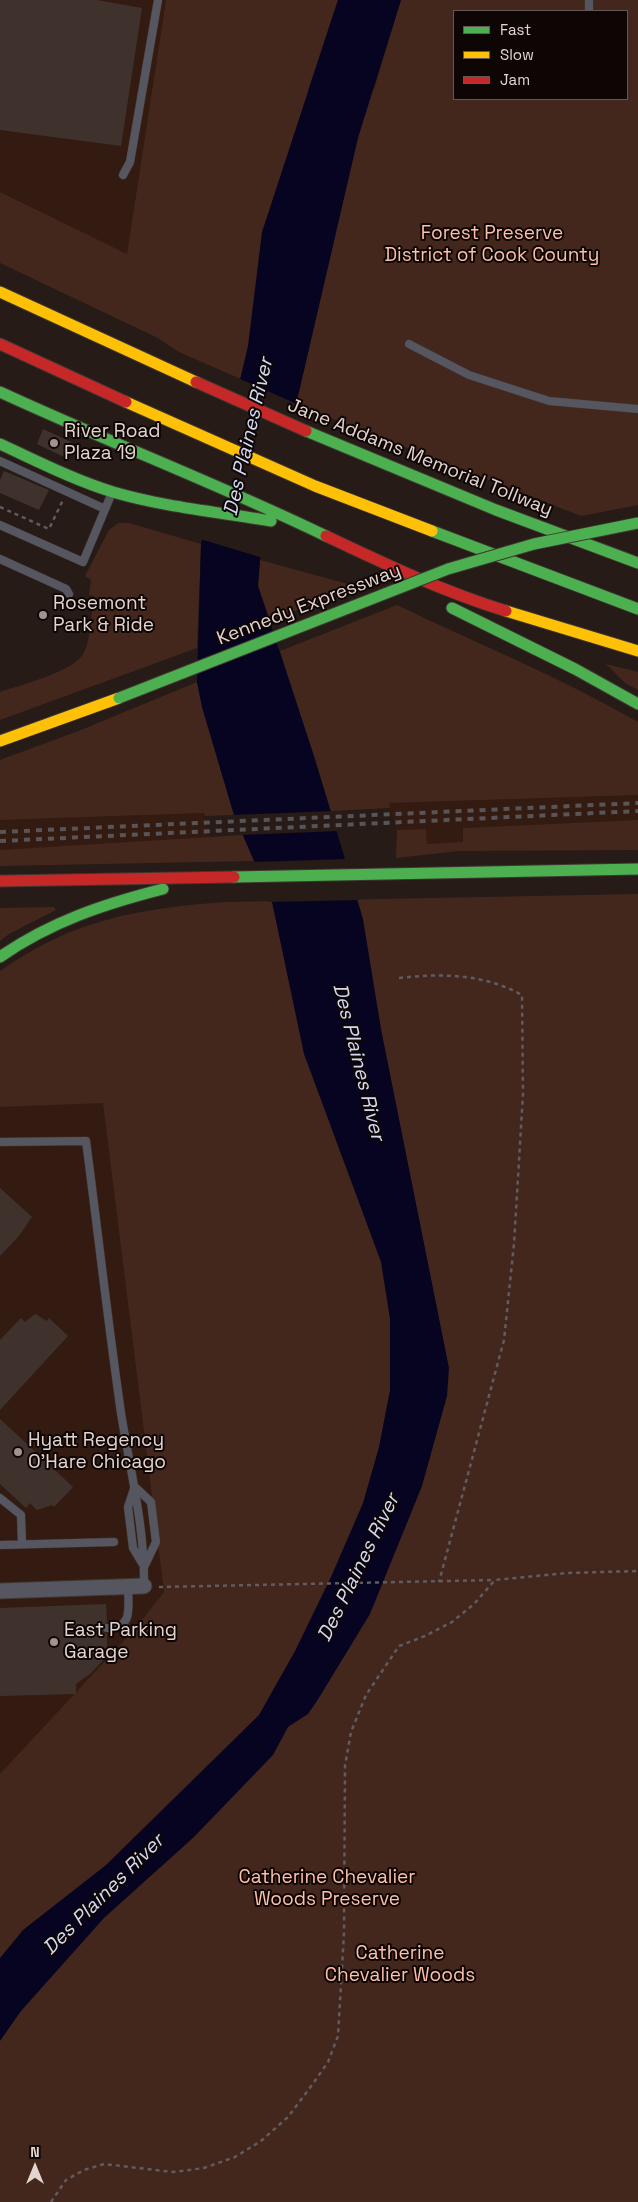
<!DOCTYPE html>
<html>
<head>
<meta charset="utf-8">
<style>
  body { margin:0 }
  #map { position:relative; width:638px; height:2202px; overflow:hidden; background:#261b16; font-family:"Space Grotesk",sans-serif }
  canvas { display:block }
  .legend { position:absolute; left:453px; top:10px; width:175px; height:90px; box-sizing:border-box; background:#0e0604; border:1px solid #635855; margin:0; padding:6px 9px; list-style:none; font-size:15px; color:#e3d4cf }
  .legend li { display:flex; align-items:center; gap:10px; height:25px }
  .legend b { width:25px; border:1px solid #635855 }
  .north { position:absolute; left:10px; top:2142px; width:50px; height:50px; -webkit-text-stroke:4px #0e0604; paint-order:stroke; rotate:0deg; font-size:14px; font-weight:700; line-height:20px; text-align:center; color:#e3d4cf }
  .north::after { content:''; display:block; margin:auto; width:18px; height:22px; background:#e3d4cf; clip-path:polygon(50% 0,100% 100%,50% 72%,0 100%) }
</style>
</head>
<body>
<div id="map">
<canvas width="638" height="2202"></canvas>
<ul class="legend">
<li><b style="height:6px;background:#4caf50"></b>Fast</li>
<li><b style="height:6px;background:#ffc107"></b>Slow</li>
<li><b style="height:6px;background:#c62828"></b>Jam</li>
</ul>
<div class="north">N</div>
</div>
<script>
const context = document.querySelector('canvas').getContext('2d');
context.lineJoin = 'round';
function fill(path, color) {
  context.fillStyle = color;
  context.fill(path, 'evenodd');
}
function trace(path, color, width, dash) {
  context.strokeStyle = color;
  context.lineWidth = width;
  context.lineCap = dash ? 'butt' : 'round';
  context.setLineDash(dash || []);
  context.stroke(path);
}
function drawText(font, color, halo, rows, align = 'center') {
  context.font = font + ' "Space Grotesk",sans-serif';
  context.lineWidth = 4;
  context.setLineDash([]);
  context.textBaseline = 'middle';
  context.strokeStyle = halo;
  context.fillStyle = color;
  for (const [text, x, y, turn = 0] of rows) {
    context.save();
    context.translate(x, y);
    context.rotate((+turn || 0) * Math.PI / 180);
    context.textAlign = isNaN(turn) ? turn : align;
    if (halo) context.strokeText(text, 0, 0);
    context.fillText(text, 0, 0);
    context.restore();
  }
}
const built = new Path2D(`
  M0,0h166l-39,255 -127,-63z
  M638,795v25l-175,8 1,14 -37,2 -2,-15 -28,1 -9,-27z
  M204,813l6,24 -41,4 -169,9v-30z
  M103,1102l61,490 15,1 -179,188v-674z`);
const green = new Path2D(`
  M166,0h172l-30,90 66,-1 27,-89h237v505l-57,11 -258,-101 -144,-63 -21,-14 -158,-75v-71l127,62zM454,11h173v88h-173z
  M118,523h11l72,21 -4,104 -197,72v-28c20,-7 74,-20 84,-39 7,-16 7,-39 10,-57l-5,-1 2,-15 -6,-4 24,-46z
  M260,560l95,26 -19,10 -66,24 -12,-34z
  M397,605c81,39 163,72 241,117v73l-249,8 1,5 -59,3 -51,-160z
  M606,664l32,8v18l-13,-7z
  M197,682l5,25 32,108 -29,1 -1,-3 -204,7v-60l81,-30z
  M638,820v30l-179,1 -63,7 1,-28 29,-1 1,15 36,-2v-14z
  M243,835l11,26 -254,5v-16z
  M638,894v1308h-638v-428l136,-146 28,-36 -61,-489 -103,4v-136c72,-51 139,-63 226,-69z
  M54,907l2,3 -47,24 -9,7v-33z`);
const water = new Path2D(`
  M338,0h63l-43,138 -98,422 -2,26 56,170 49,163 18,110 68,339 -2,28 -25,90 -52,128 -53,87 -9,13 -20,13 -15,28 -79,82 -90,81 -83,93 -21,30v-83l23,-28 83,-65 153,-150 36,-64 36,-74 32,-74 16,-56 11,-57v-71l-9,-57 -77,-208 -32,-152 -38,-87 -32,-108 -5,-25 4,-138 47,-198 14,-114z`);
const pier = new Path2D(`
  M238,378l59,26 -34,154 -63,-19z
  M333,811l6,20 -98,4 -9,-20z
  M348,859l12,41 -91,2 -17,-40z`);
const building = new Path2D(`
  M0,0h97l45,8 -21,138 -121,-16z
  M43,429l28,13 -7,15 -27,-13z
  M4,471l45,19 -10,20 -39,-17v-13z
  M0,1188l32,29 -14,20 -18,19z
  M35,1314l12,7 2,-3 19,18 -68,74v-70l21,-22 4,4z
  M0,1419l73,68 -19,20 -2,-2 -15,5 -7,-7 -4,5 -26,-24z
  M106,1604l1,18 -6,6 2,4 4,2v22l-16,17 -15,11v10l-76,2v-88z`);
const path = new Path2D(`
  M0,507l49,22 14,-29
  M399,978c43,-5 85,-4 123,17l1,99 -9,150 -10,96 -65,242
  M159,1587l336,-7
  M51,2202l15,-22 18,-10 20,-6 69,8 31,-4 31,-11 26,-16 27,-24 24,-32 16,-23 10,-26 6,-103 1,-167 6,-34 15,-37 33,-49 26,-10 27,-14 22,-18 21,-24 72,-7 71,-2`);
const lane = new Path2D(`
  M589,11v-11
  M123,175l7,-13 28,-162
  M409,344l60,31 80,26 89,8
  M0,461l105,48
  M0,525l83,37 28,-67
  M0,559l66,30 3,5
  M0,1142l86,-1c12,91 22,182 35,272 9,57 24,114 23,173
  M135,1487l16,15 5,40 -11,23
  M134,1489l-6,18 5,41 9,15
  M0,1498l21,17 1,29
  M0,1545l114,-3
  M107,1628c27,1 21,-22 21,-42`);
const street = new Path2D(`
  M0,1591l144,-5`);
const fast = new Path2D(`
  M0,392c108,50 219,92 326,144
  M306,431l190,79 142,53
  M0,444c37,17 74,36 113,48 51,15 105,20 158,29
  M432,531l206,78
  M452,608l123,61 63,35
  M234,877l404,-8
  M0,957c50,-35 104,-53 163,-68`);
const slow = new Path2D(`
  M0,292l196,90
  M126,402l189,84 117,45
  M506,611l132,40
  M0,741l119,-43`);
const jam = new Path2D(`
  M0,344l126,58
  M196,382l110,49
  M326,536c59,28 118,56 180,75
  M0,881l234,-4`);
const rail = new Path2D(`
  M0,832l638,-29
  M0,841l638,-30`);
const fastBridge = new Path2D(`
  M119,698l329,-129 86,-25 104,-21`);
const markers = [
  [54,443,5,"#a1938e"],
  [43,615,5,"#a1938e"],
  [18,1452,5,"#a1938e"],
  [54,1642,5,"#a1938e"]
];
const parkNames = [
  ["Forest Preserve",492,234],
  ["District of Cook County",492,256],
  ["Catherine Chevalier",327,1878],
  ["Woods Preserve",327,1900],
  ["Catherine",400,1954],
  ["Chevalier Woods",400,1976]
];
const poiNames = [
  ["River Road",64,432],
  ["Plaza 19",64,454],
  ["Rosemont",53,604],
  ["Park & Ride",53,626],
  ["Hyatt Regency",28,1441],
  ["O'Hare Chicago",28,1463],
  ["East Parking",64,1631],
  ["Garage",64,1653]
];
const streetNames = [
  ["Jane Addams Memorial Tollway",420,458,22],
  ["Kennedy Expressway",309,605,-21]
];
const waterNames = [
  ["Des Plaines River",249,437,-77],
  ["Des Plaines River",358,1062,76],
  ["Des Plaines River",359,1568,-64],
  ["Des Plaines River",104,1895,-45]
];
fill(built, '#341b11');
fill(green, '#44271c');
fill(water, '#070421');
fill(pier, '#261b16');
fill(building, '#3f322d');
trace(lane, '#3f3632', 9);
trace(street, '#3f3632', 17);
trace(fast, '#3f3632', 13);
trace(slow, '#3f3632', 13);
trace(jam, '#3f3632', 13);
trace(path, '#605c62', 2.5, [4, 4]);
trace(lane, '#565661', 8);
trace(street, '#565661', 15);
trace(fast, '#4caf50', 11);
trace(slow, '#ffc107', 11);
trace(jam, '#c62828', 11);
trace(rail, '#595456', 4, [6, 6]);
trace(fastBridge, '#3f3632', 13, []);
trace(fastBridge, '#4caf50', 11);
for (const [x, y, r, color] of markers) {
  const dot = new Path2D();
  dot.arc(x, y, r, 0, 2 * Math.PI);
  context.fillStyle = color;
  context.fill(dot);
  trace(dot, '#0e0604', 2);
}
drawText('19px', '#fdc0a9', '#0e0604', parkNames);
drawText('19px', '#e3d4cf', '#0e0604', poiNames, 'left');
drawText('19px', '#e3d4cf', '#0e0604', streetNames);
drawText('italic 20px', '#d3d9f5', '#0e0604', waterNames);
</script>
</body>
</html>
